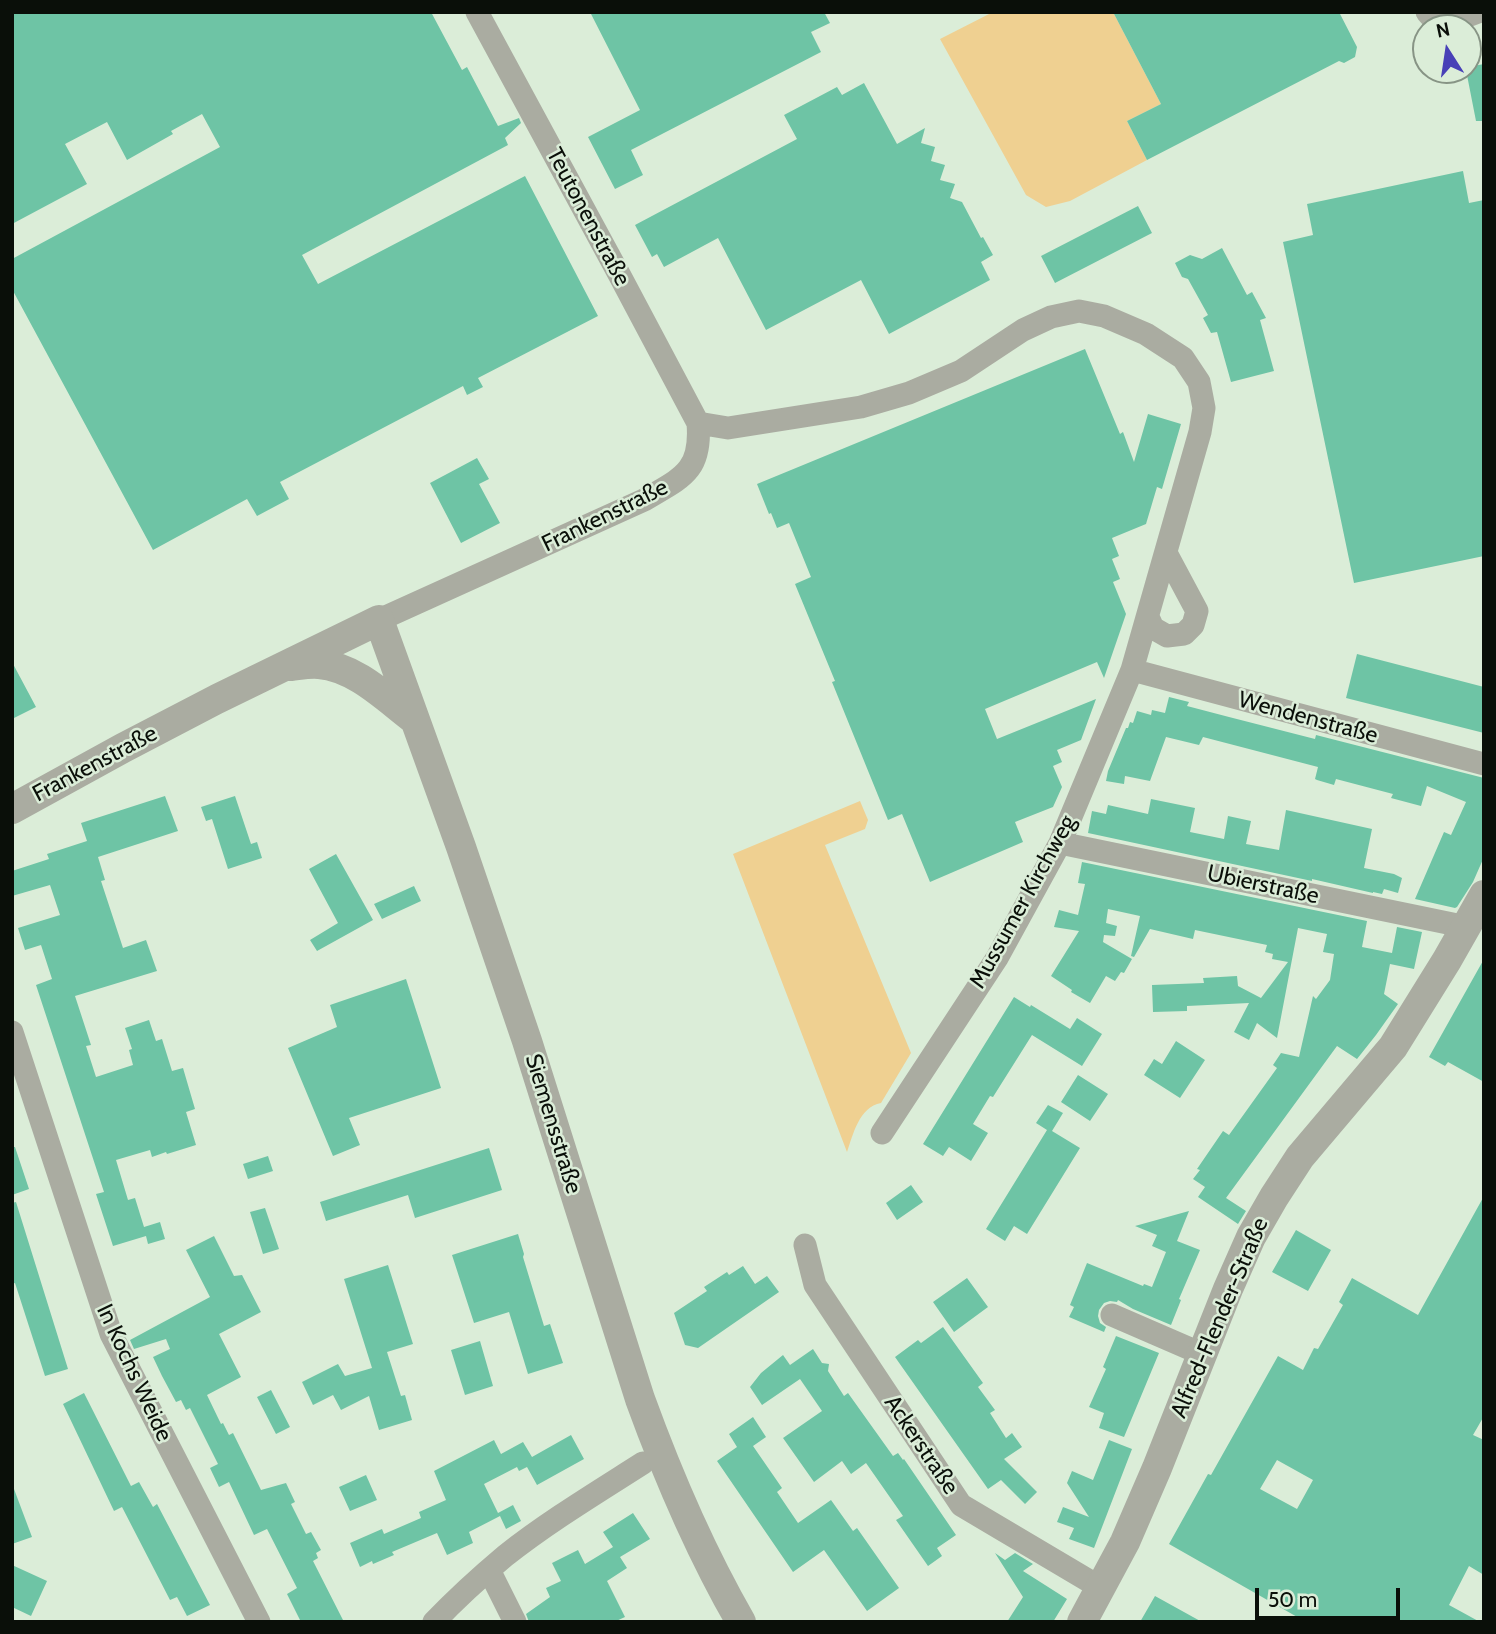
<!DOCTYPE html>
<html>
<head>
<meta charset="utf-8">
<style>
  body { margin:0 }
  #map { position:relative; width:1496px; height:1634px; overflow:hidden; background:#dbedd8; font-family:Cabin,sans-serif }
  canvas { display:block }
  .frame { position:absolute; inset:0; border:14px solid #0a0f09; pointer-events:none }
  .north { position:absolute; left:1412px; top:14px; width:70px; height:70px; box-sizing:border-box; background:#dbedd8; border:2px solid #879485; border-radius:50%; rotate:348deg; font-size:19px; font-weight:700; line-height:28px; text-align:center; color:#0a0f09 }
  .north::after { content:''; display:block; margin:auto; width:24px; height:32px; background:#4840b7; clip-path:polygon(50% 0,100% 100%,50% 72%,0 100%) }
  .scale { position:absolute; left:1255px; top:1588px; width:145px; height:32px; box-sizing:border-box; border:4px solid #0a0f09; border-top:0; padding-left:9px; font-size:21px; line-height:24px; white-space:nowrap; color:#0a0f09; -webkit-text-stroke:5px #dbedd8; paint-order:stroke }
</style>
</head>
<body>
<div id="map">
<canvas width="1496" height="1634"></canvas>
<div class="frame"></div>
<div class="north">N</div>
<div class="scale">50 m</div>
</div>
<script>
const context = document.querySelector('canvas').getContext('2d');
context.lineJoin = 'round';
function fill(path, color) {
  context.fillStyle = color;
  context.fill(path, 'evenodd');
}
function trace(path, color, width, dash) {
  context.strokeStyle = color;
  context.lineWidth = width;
  context.lineCap = dash ? 'butt' : 'round';
  context.setLineDash(dash || []);
  context.stroke(path);
}
function drawText(font, color, halo, rows, align = 'center') {
  context.font = font + ' Cabin,sans-serif';
  context.lineWidth = 5;
  context.setLineDash([]);
  context.textBaseline = 'middle';
  context.strokeStyle = halo;
  context.fillStyle = color;
  for (const [text, x, y, turn = 0] of rows) {
    context.save();
    context.translate(x, y);
    context.rotate((+turn || 0) * Math.PI / 180);
    context.textAlign = isNaN(turn) ? turn : align;
    if (halo) context.strokeText(text, 0, 0);
    context.fillText(text, 0, 0);
    context.restore();
  }
}
const green = new Path2D(`
  M993,12h120l48,92 -34,17 20,39 -77,41 -24,6 -20,-12 -86,-156z
  M860,801l8,19 -3,9 -40,16 86,208 -30,50c-22,4 -28,32 -34,49l-114,-298z`);
const building = new Path2D(`
  M12,12h419l31,58 5,-3 31,59 21,-8 2,5 -16,15 3,7 -206,110 16,29 207,-108 73,140 -120,62 5,9 -16,8 -4,-9 -183,96 9,17 -32,17 -10,-17 -94,51 -141,-261v-30l208,-112 -18,-33 -31,17 2,3 -46,26 -20,-38 -42,22 22,40 -75,40z
  M590,12h234l6,11 -19,9 10,20 -190,98 12,25 -28,14 -27,-52 52,-27z
  M1113,12h226l18,35 -2,10 -11,6 -5,-2 -192,99 -20,-39 34,-17z
  M1484,64v57h-8l-10,-51h2v-3z
  M864,83l33,61 28,-16 -4,15 14,4 -4,14 14,4 -5,15 15,4 -5,14 12,4 19,36 2,-1 10,18 -12,7 9,18 -101,54 -28,-54 -95,50 -48,-92 -54,29 -7,-13 -5,3 -17,-32 162,-86 -13,-24 53,-28 5,8z
  M1463,171l6,32 15,-3v356l-130,27 -71,-341 30,-7 -6,-31z
  M1138,206l14,27 -97,50 -14,-27z
  M1222,248l25,47 5,-3 14,26 -6,2 14,51 -43,11 -14,-50 -6,1 -8,-15 5,-3 -20,-36 -6,-2 -7,-14 15,-8 12,4z
  M1085,349l35,85 3,-2 11,30 14,-48 33,10 -19,65 -5,-2 -11,37 -34,14 7,18 -7,3 8,20 -7,3 13,32 -22,64 -7,-16 -112,47 12,30 99,-40 -15,41 -24,10 5,12 -9,4 9,21 -9,20 -38,15 8,20 -93,40 -28,-68 -14,6 -56,-138 3,-1 -40,-97 16,-7 -22,-54 -12,5 -6,-15 -2,1 -12,-30z
  M477,458l12,21 -10,5 21,39 -39,20 -31,-60z
  M1357,654l127,33v46l-138,-35z
  M12,662l24,45 -24,12z
  M1169,697l20,5 -2,4 42,11 86,22 1,-4 168,43v79l-11,25 -16,25 -2,1 -40,-9 29,-67 7,3 15,-33 -39,-16 -6,20 -30,-8 2,-4 -57,-15 -2,6 -17,-5 -2,-1 3,-12 -115,-30 -4,8 -33,-8 -16,44 -25,-5 -1,8 -18,-3 2,-10 18,-43h2l2,-6 3,1 4,-12 14,4 1,-5 13,3z
  M165,796l13,35 -80,26 7,23 -4,1 22,67 23,-8 11,31 -82,25 16,49 -5,1 10,31 37,-12 -4,-15 3,-1 -7,-21 24,-8 7,21 6,-2 10,32 11,-3 12,41 -9,3 10,33 -29,9 -1,-2 -14,5 -2,-7 -34,10 12,40 7,-2 9,29 16,-5 5,17 -17,5 -2,-8 -33,10 -17,-52 8,-2 -68,-207 16,-6 -11,-34 -16,5 -7,-22 42,-13 -10,-30 -38,11v-25l37,-12 -2,-5 40,-13 -6,-18z
  M235,796l16,48 6,-2 5,16 -34,11 -16,-50 -6,2 -5,-14z
  M1151,799l44,9 -5,24 34,7 4,-23 23,5 -5,23 33,6 7,-40 86,19 -8,39 30,6 8,4 -4,15 -14,-4 -2,5 -9,-2v1l-61,-14v2l-224,-48 4,-22 14,3 2,-9 40,9z
  M336,854l37,66 -56,31 -7,-11 28,-17 -29,-54z
  M1082,862l285,59 -5,26 30,6 5,-26 25,5 -8,37 -24,-5 -6,30 14,10 -22,31 -19,24 -20,-13 -111,152 20,13 -8,13 -40,-27 7,-10 -12,-8 7,-9 -3,-1 26,-38 6,4 48,-67 -4,-3 8,-12 18,4 14,-61 3,3 14,-19 4,-26 -11,-2 4,-18 -29,-6 -21,110 -20,-15 -8,17 -15,-8 15,-29 -62,3v5l-34,1 -1,-27 52,-2 -1,-5 34,-2 1,10 23,12 27,-36 -16,-3 1,-5 -8,-2 2,-7 -72,-15 -2,9 -43,-10 -16,28 -3,-1 9,-40 -32,-7 -2,14 11,3 -2,10 -11,-1 -1,7 29,17 -8,14 -3,-1 -6,9 -9,-5 -16,27 -19,-11 1,-2 -21,-14 28,-45 -25,-4 5,-17 19,5 7,-31 -7,-1z
  M414,886l7,15 -39,18 -8,-15z
  M1484,959v123l-36,-20 -3,4 -16,-9z
  M406,979l35,109 -92,30 11,27 -27,11 -45,-108 49,-21 -7,-22z
  M1014,997l16,10 1,-2 39,24 7,-11 25,16 -20,32 -50,-31 -39,62 -3,-1 -17,28 15,9 -17,28 -22,-14 -6,9 -20,-12z
  M1176,1041l29,19 -25,38 -36,-23 10,-16 8,5z
  M1078,1075l30,19 -18,27 -29,-19z
  M1048,1105l15,8 -11,18 28,17 -53,86 -13,-8 -9,15 -19,-12 61,-99 -11,-7z
  M12,1147h3l14,42 -17,6z
  M489,1148l13,42 -87,28 -7,-23 -82,26 -6,-19z
  M268,1156l5,15 -25,8 -5,-15z
  M911,1185l12,17 -26,18 -11,-17z
  M1484,1196v220l-11,19 11,5v135l-15,-9 -20,39 31,17h-174l-137,-78 39,-70 3,1 67,-119 25,14 11,-22 4,1 25,-44 -4,-3 13,-24 66,37zM1277,1460l36,20 -16,29 -37,-20z
  M16,1202l52,167 -23,7 -30,-93 -3,1v-81z
  M265,1208l14,41 -16,5 -13,-42z
  M1189,1211l-12,30 23,9 -21,49 2,1 -10,25 -38,-16 -15,-9 -1,2 -7,-1 -6,2 -5,7 -1,6 2,7 6,4 -2,5 -35,-15 5,-10 -4,-2 17,-42 56,23 1,-2 8,3 14,-35 -14,-6 5,-11 -22,-9z
  M1296,1230l35,20 -23,41 -36,-19z
  M518,1234l6,20 -1,3 21,69 6,-2 13,39 -35,11 -19,-62 -35,11 -22,-68z
  M214,1236l20,40 8,-1 19,37 -42,22 22,43 -34,18 14,29 2,-1 6,12 4,-2 28,57 25,-7 9,19 -4,2 15,30 5,-2 10,18 -5,3 2,5 -5,3 31,61h-43l-14,-28 10,-6 -30,-59 -13,6 -25,-53 -10,5 -9,-19 8,-4 -28,-56 -4,2 -5,-10 -5,2 -14,-26 -9,-19 17,-8 -4,-10 -32,10 -4,-9 80,-43 -24,-47z
  M388,1265l25,79 -26,8 14,44 4,-1 7,25 -33,10 -10,-34 -28,14 -8,-15 -20,10 -11,-23 36,-18 7,12 27,-8 -28,-89z
  M743,1266l12,18 12,-8 12,16 -81,56 -13,-3 -11,-32 33,-22 -3,-4 23,-15 2,3z
  M967,1278l21,29 -34,25 -21,-30z
  M943,1327l40,56 -5,4 17,23 -5,3 16,25 6,-5 10,14 -18,12 33,33 -12,12 -24,-24 -13,9 -93,-132 23,-17 3,3z
  M1116,1336l43,17 -35,84 -25,-9 5,-15 -15,-6 17,-38 -3,-2z
  M480,1341l13,45 -28,9 -14,-45z
  M813,1349l9,14 7,1 -1,7 16,25 4,-3 45,63 5,-3 5,7 1,-1 52,76 -19,13 5,8 -14,10 -32,-46 7,-4 -37,-53 -15,11 -9,-13 -28,21 -31,-44 39,-27 -22,-32 -38,26 -12,-18 11,-14 22,-18 7,10z
  M271,1390l19,37 -14,7 -19,-37z
  M84,1393l47,93 8,-4 14,25 4,-3 53,101 -23,11 -10,-19 -7,3 -48,-93 -8,4 -51,-107z
  M753,1417l13,20 -13,9 29,42 -5,4 21,31 33,-23 22,31 4,-3 42,60 -32,23 -43,-61 -31,22 -76,-111 20,-14 -8,-13z
  M571,1435l13,24 -47,26 -10,-18 -8,4 -2,-4 -33,17 14,29 15,-8 8,16 -15,8 -6,-13 -31,16 4,11 -26,12 -10,-22 -45,19 2,3 -21,9 -1,-3 -12,6 -10,-24 32,-14 2,5 37,-16 -2,-6 27,-12 -12,-29 60,-31 7,14 22,-12 9,15z
  M1109,1440l23,9 -38,99 -25,-9 5,-11 -17,-6 6,-15 26,10 -22,-34 5,-12 21,9z
  M366,1475l11,25 -27,11 -11,-24z
  M12,1489h2l18,48 -20,7z
  M633,1513l17,26 -30,18 7,11 -20,13 18,36 -11,5h-85l-3,-8 24,-17 -4,-9 15,-7 -9,-18 26,-13 7,14 28,-17 -10,-15z
  M995,1553l10,7 10,-7 18,11 -10,7 44,28 -14,23h-46l16,-25z
  M12,1565l35,16 -16,35 -19,-9z
  M1155,1596l47,26h-62z`);
const minor = new Path2D(`
  M1427,12l8,9 11,3 32,-12
  M698,423l30,5 133,-21 48,-14 52,-22 62,-41 28,-13 28,-6 25,5 42,18 37,24 16,24 5,26 -4,24 -68,238 -72,173 -63,115 -115,175
  M1148,617l5,11 14,8 17,-2 9,-9 4,-14 -31,-58
  M379,620l265,-120c37,-22 58,-28 54,-77l-78,-147 -143,-264
  M1132,670l352,94
  M1060,843l407,84
  M12,1032l99,302 148,288
  M805,1245l10,40 146,220 140,83
  M1112,1315l90,39
  M489,1570l26,52
  M434,1622c22,-23 46,-45 71,-66 43,-34 91,-63 138,-93`);
const tertiary = new Path2D(`
  M291,666c9,-1 19,-3 28,-2 37,3 68,35 96,56
  M12,809l111,-61 94,-49 162,-79 82,227 66,194 113,358c28,77 60,152 101,223
  M1082,1622l43,-80 32,-74 71,-179 23,-52 23,-40 26,-40 93,-110 54,-87 37,-65`);
const streetNames = [
  ["Teutonenstraße",588,217,62],
  ["Frankenstraße",605,516,-26],
  ["Wendenstraße",1308,718,15],
  ["Frankenstraße",95,764,-28],
  ["Ubierstraße",1263,885,12],
  ["Mussumer Kirchweg",1023,902,-61],
  ["Siemensstraße",553,1124,73],
  ["Alfred-Flender-Straße",1220,1318,-67],
  ["In Kochs Weide",134,1373,65],
  ["Ackerstraße",921,1445,56]
];
fill(green, '#efd091');
fill(building, '#6ec4a5');
trace(minor, '#aaaca1', 23);
trace(tertiary, '#aaaca1', 30);
drawText('23px', '#0a0f09', '#dbedd8', streetNames);
</script>
</body>
</html>
